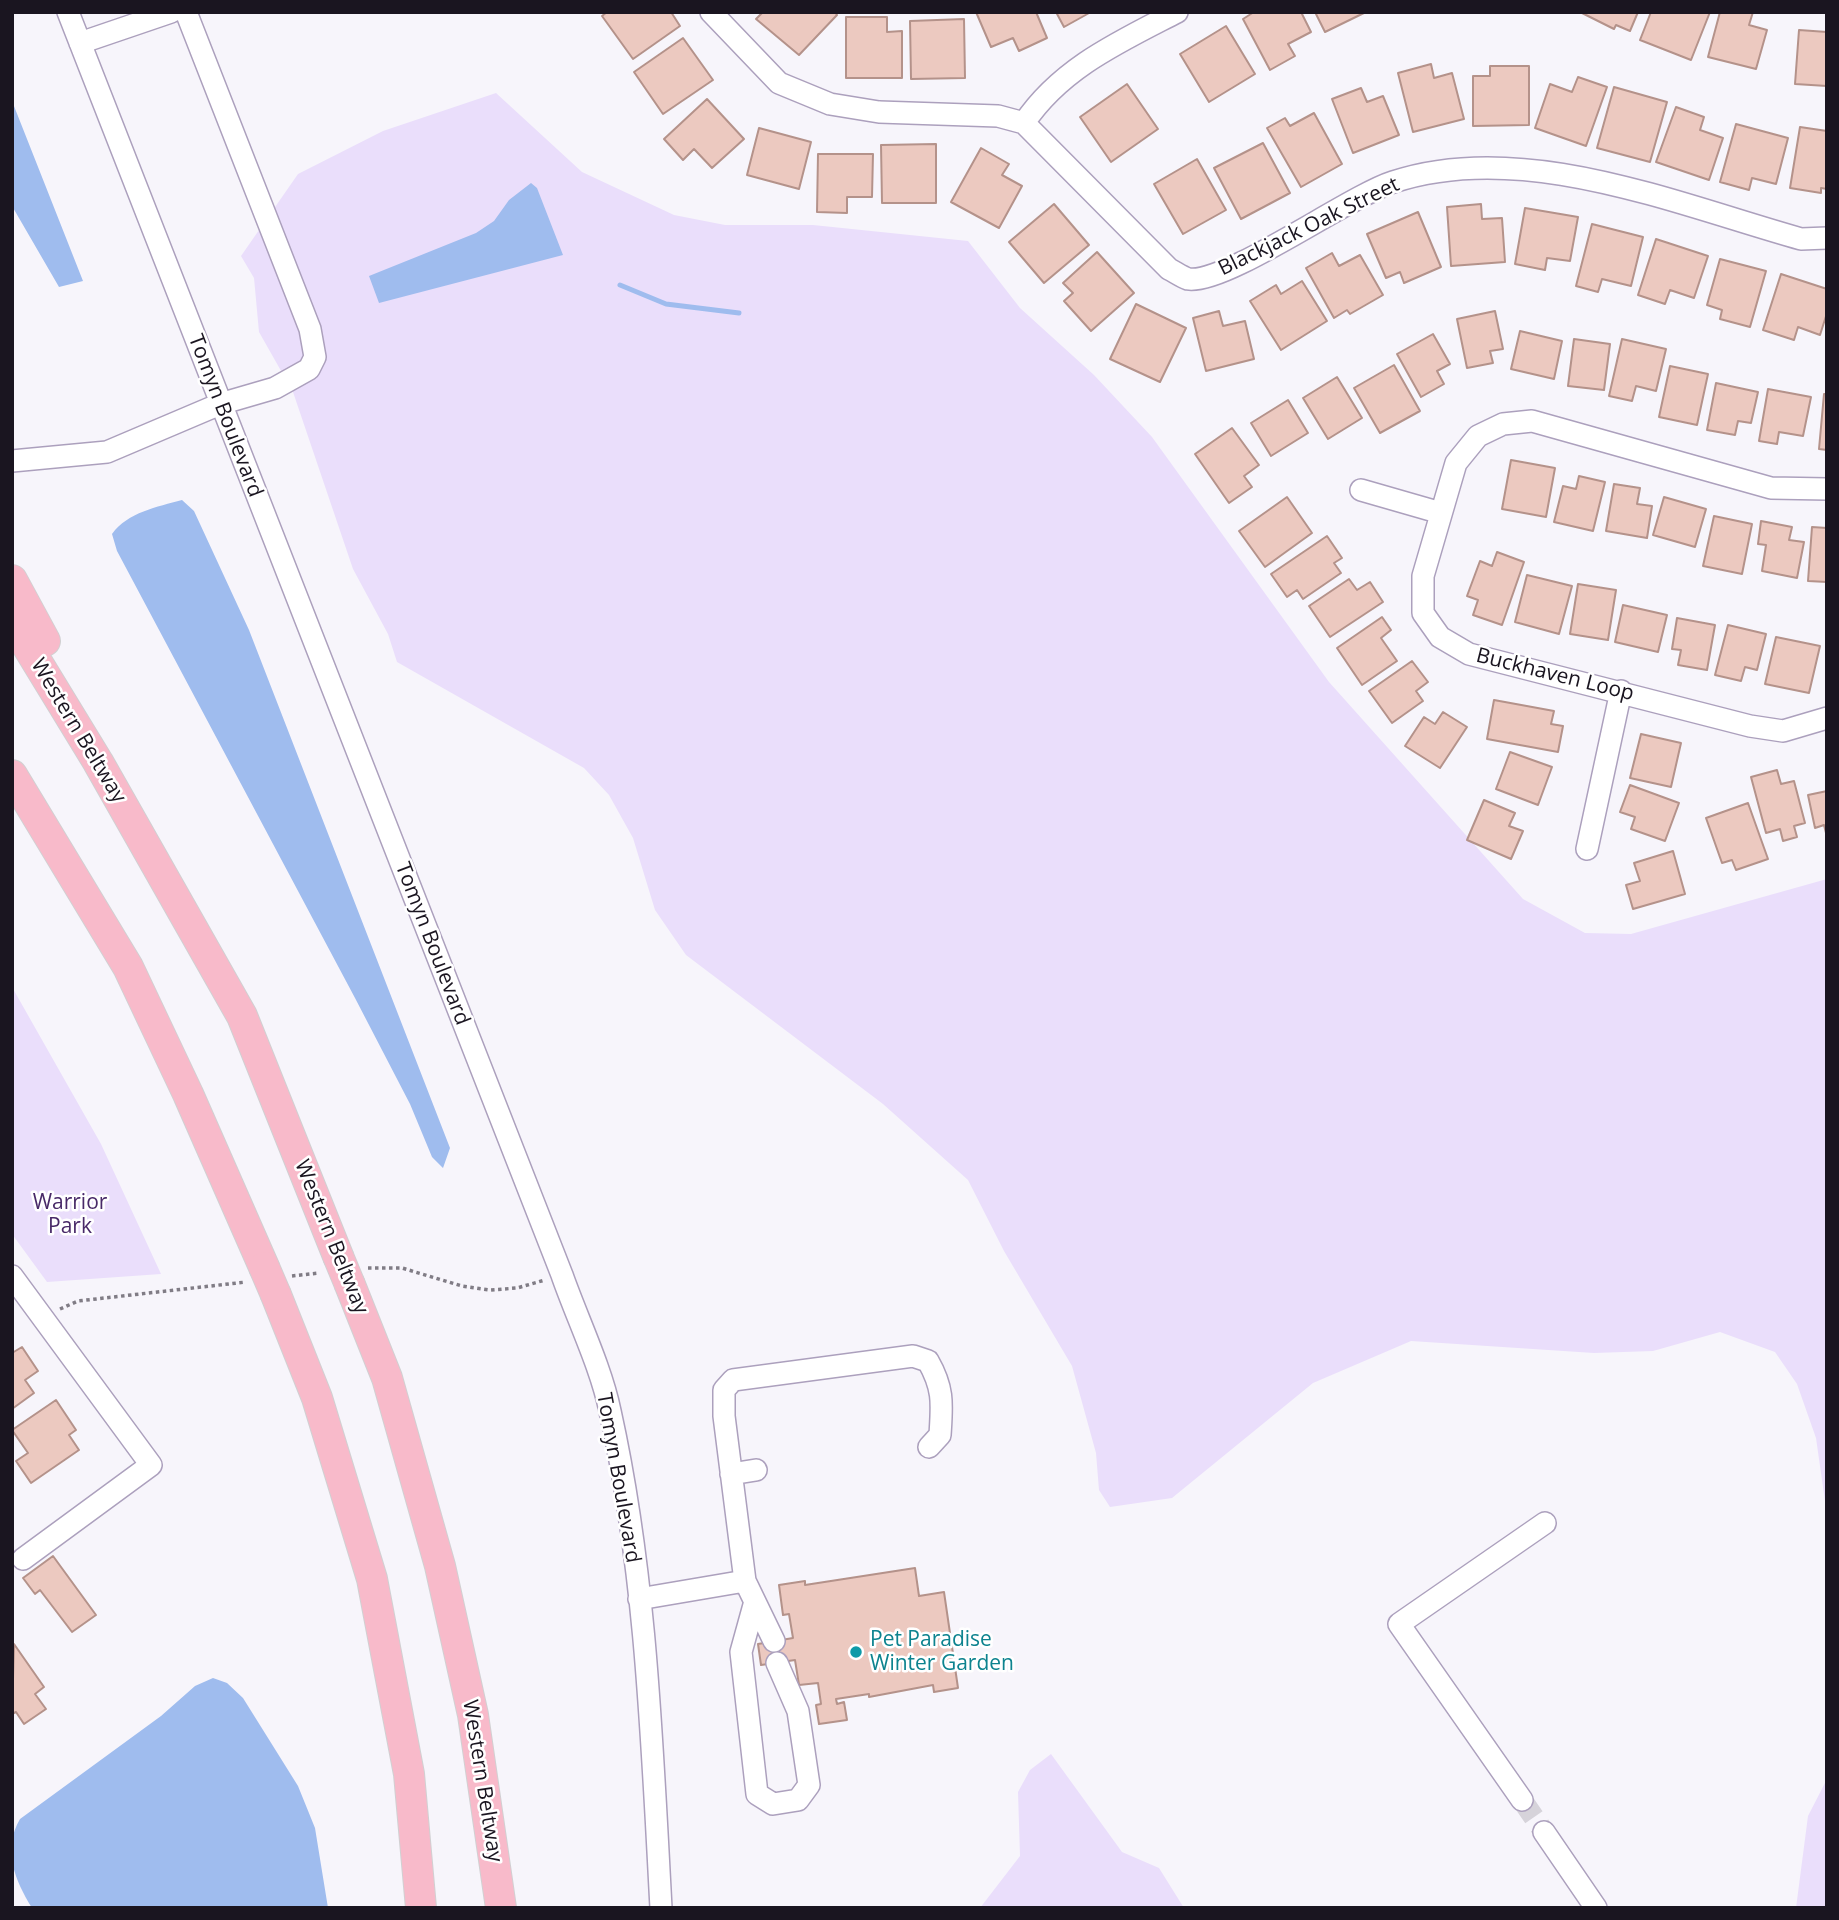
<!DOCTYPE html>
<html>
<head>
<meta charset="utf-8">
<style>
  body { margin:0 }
  #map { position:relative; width:1839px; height:1920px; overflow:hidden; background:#f7f5fb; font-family:"Open Sans",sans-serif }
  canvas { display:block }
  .frame { position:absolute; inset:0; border:14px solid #1a1520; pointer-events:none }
</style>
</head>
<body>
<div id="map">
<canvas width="1839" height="1920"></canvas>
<div class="frame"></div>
</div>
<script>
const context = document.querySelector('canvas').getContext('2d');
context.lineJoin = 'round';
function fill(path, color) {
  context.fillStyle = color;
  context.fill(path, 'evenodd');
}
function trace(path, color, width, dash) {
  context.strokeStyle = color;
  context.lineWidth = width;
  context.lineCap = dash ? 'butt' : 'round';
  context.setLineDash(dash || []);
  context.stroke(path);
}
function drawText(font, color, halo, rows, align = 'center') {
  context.font = font + ' "Open Sans",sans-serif';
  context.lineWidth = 5;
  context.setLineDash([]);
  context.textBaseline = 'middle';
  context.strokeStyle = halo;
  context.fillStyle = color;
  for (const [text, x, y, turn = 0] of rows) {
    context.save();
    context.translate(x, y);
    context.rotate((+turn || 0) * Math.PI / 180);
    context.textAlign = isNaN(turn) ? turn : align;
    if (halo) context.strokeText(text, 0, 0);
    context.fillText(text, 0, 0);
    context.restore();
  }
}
const green = new Path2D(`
  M496,93l86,79 92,43 51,10h88l155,16 52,67 74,67 58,62 177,245 194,217 62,34 46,1 196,-55v636l-11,-77 -19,-54 -22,-32 -55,-20 -67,19 -59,2 -183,-12 -98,42 -141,115 -62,9 -11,-17 -3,-37 -24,-87 -68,-115 -36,-71 -85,-76 -197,-149 -31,-45 -22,-72 -24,-43 -25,-27 -187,-106 -9,-28 -35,-65 -60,-177 -34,-60 -5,-54 -13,-22 57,-82 85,-43z
  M12,987l89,157 60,130 -114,8 -35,-48z
  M1051,1754l71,98 37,16 25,40h-204l40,-52 -2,-64 12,-22z
  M1827,1779v129h-31l12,-92z`);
const water = new Path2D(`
  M12,101l71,180 -24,6 -47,-81z
  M531,183l6,5 26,67 -184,48 -10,-27 107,-43 18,-12 15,-21z
  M182,500l12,11 55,119 201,518 -7,20 -11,-11 -22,-53 -55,-106 -238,-447 -5,-17c16,-22 45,-27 70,-34z
  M213,1678l14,5 16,15 55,88 17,42 13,80h-296c-17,-28 -30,-58 -12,-89l141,-103 34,-30z`);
const stream = new Path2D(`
  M620,285l46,19 73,9`);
const building = new Path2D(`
  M607,12h64l9,14 -47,33 -31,-43z
  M763,12h72l2,3 -38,40 -43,-36z
  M976,12h60l11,26 -28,13 -6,-13 -22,9z
  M1056,12h35l-27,15z
  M1254,12h47l10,20 -23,12 7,12 -25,14 -27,-51z
  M1315,12h51l-41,20z
  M1580,12h58l-8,19 -14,-6 -2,4z
  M1651,12h59l-19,48 -51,-20z
  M1720,12h33l-4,13 18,5 -11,39 -48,-12z
  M846,17h41v15l15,-1v47h-56z
  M964,19l1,59 -54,1 -1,-58z
  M1226,26l29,48 -46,28 -29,-48z
  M1799,30l28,2v54l-32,-2z
  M683,38l30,42 -50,34 -29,-42z
  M1431,64l3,14 18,-5 12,46 -51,13 -15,-59z
  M1490,66h39v59l-56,1v-50h17z
  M1578,77l29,10 -21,59 -51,-18 15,-44 22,8z
  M1127,84l31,45 -47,33 -31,-45z
  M1614,87l53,15 -17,60 -53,-14z
  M1361,88l6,14 16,-6 16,39 -46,18 -21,-54z
  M707,99l37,40 -32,29 -18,-19 -11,11 -19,-21z
  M1676,107l28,10 -4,13 23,8 -14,42 -53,-18z
  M1314,113l28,51 -41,23 -34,-59 18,-10 5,8z
  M1736,124l52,14 -12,46 -24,-6 -3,12 -29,-8z
  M1800,127l27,4v58l-6,-1v5l-31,-5z
  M759,128l52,14 -12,47 -52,-14z
  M1263,143l27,50 -49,26 -27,-51z
  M936,144v59h-54l-1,-58z
  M981,148l28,16 -7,11 20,11 -23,42 -48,-26z
  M818,154h55l-1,43h-25v16l-30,-1z
  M1197,159l29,51 -43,24 -29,-50z
  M1054,204l35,41 -45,38 -35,-41z
  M1481,204l1,15 20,-1 3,44 -54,4 -4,-59z
  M1525,208l53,9 -8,44 -23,-3 -2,12 -30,-6z
  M1418,212l23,55 -37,16 -4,-11 -14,6 -19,-44z
  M1592,224l51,13 -12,49 -29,-7 -4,13 -22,-6z
  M1656,239l52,17 -14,42 -24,-8 -5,14 -27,-9z
  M1097,252l37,41 -43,38 -27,-30 9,-8 -10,-10z
  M1332,253l7,13 21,-11 23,40 -33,19 -3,-4 -13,8 -28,-50z
  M1720,259l46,12 -16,56 -30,-8 2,-9 -15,-5z
  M1781,274l46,15v24l-7,22 -22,-8 -4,13 -31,-10z
  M1302,281l25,40 -46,29 -31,-49 26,-16 5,9z
  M1136,304l50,24 -26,54 -50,-23z
  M1219,311l4,15 22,-5 9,38 -48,12 -13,-53z
  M1495,311l8,38 -13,2 3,12 -26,5 -10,-49z
  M1520,331l42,10 -8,38 -43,-10z
  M1433,334l17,30 -13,7 7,13 -23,13 -24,-43z
  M1574,339l36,5 -6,46 -36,-4z
  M1622,339l44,10 -10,42 -20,-5 -4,15 -23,-5z
  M1394,365l26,46 -40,22 -26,-45z
  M1670,366l38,8 -11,51 -38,-8z
  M1337,377l25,41 -34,21 -25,-41z
  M1716,383l42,9 -7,31 -13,-2 -3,14 -28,-5z
  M1768,389l43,8 -8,39 -24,-4 -2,12 -18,-3z
  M1824,394h3v56l-8,-1z
  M1288,400l20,33 -37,23 -20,-33z
  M1232,428l27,37 -15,11 8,11 -23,16 -34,-49z
  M1511,460l44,8 -9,49 -44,-8z
  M1579,476l26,6 -12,49 -39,-9 9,-36 13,3z
  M1614,484l26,4 -3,16 15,2 -5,32 -41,-7z
  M1287,497l25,36 -47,34 -26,-36z
  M1664,497l42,12 -11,38 -42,-12z
  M1714,516l38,8 -10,50 -39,-8z
  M1761,521l31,6 -3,13 15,2 -7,36 -35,-7 4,-26 -8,-1z
  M1812,527l15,1v54l-19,-1z
  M1327,536l15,22 -8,5 7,10 -38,26 -6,-9 -10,7 -16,-23z
  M1497,552l27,10 -22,63 -29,-10 5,-15 -11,-4 13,-35 12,5z
  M1527,575l45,11 -13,48 -44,-12z
  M1349,579l8,11 13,-8 13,20 -53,35 -21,-31z
  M1578,584l38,6 -8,50 -38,-6z
  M1623,605l44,10 -9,37 -43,-10z
  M1382,617l9,13 -10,8 16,23 -35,24 -25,-37z
  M1677,618l38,7 -8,45 -29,-5 3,-15 -9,-1z
  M1728,625l38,9 -9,36 -12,-3 -4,14 -26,-6z
  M1776,637l44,9 -11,47 -44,-9z
  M1412,661l16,21 -12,9 7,10 -31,22 -23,-32z
  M1494,700l60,11 -3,13 12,2 -5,26 -71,-13z
  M1443,712l24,15 -27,41 -35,-22 19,-29 11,7z
  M1641,734l40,9 -10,44 -41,-9z
  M1510,752l42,15 -14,38 -42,-16z
  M1777,770l4,14 13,-3 11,42 -11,3 3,11 -14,4 -3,-12 -14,4 -15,-56z
  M1630,785l49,18 -14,38 -34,-12 4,-12 -15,-5z
  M1827,791v46l-3,-12 -9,3 -7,-33z
  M1484,800l31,13 -6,13 14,5 -12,28 -44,-19z
  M1748,803l20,56 -32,11 -4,-10 -10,3 -16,-45z
  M1673,851l12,43 -52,15 -7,-24 14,-4 -6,-18z
  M22,1347l16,24 -13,9 9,13 -22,16v-56z
  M56,1400l20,30 -7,5 10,15 -48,33 -15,-22 12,-8 -16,-23z
  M53,1556l43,59 -24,17 -32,-42 -5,4 -12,-16z
  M915,1568l4,28 25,-4 14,96 -24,4 -1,-7 -64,12v-3l-33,5 1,5 7,-2 3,18 -28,4 -3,-19 5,-1 -3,-21 -19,2 -4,-25 -34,5 -3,-21 35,-6 -4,-24 -6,1 -4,-30 26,-4v4z
  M14,1644l30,43 -9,7 11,15 -22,15 -8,-12 -4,2z`);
const minorTunnel = new Path2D(`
  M1522,1800l22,32`);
const path = new Path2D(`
  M368,1268h34l60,18 28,4 27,-2 28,-8
  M292,1276l27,-3
  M60,1309l18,-8 168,-19`);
const minor = new Path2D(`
  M68,12l494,1263c15,43 39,92 48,136 36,162 42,331 51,497
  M711,12l68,71 51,21 49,8 119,4 26,7 145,146c6,3 13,8 19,10 37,6 161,-83 205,-97 129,-43 283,22 408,57l26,-1
  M80,43l91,-31
  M1024,123c37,-55 95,-81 153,-111
  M12,461l95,-9 113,-48 55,-16 34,-19 6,-12 -5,-28 -124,-317
  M1827,489l-56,-1 -239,-67 -29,3 -25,12 -22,27 -33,113v37l17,24 29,17 281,72 33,5 44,-13
  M1361,490l80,23
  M1587,849l34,-158
  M12,1276l139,189 -128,94
  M731,1474l25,-4
  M745,1581l-21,-165v-26l9,-10 180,-24 15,5c16,28 14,43 12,74l-11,12
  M639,1599l106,-18 29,60
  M754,1605l-13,47 16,142 16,10 25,-4 11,-15 -11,-74 -21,-48
  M1522,1800l-123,-176 146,-101
  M1544,1832l52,76`);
const highway = new Path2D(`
  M12,580l33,61
  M12,621l86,141 144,254 96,240
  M12,775l116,192 60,127 76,173
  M350,1285l37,93 53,188 33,149 28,193
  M276,1295l41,103 55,181 37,195 12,134`);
const highwayBridge = new Path2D(`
  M338,1256l12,29
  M264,1267l12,28`);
const markers = [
  [856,1652,7,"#0f9aa8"]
];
const streetNames = [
  ["Blackjack Oak Street",1309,227,-26],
  ["Tomyn Boulevard",225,416,69],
  ["Buckhaven Loop",1555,675,14],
  ["Western Beltway",78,731,59],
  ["Tomyn Boulevard",432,944,69],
  ["Western Beltway",331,1237,68],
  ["Tomyn Boulevard",618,1478,80],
  ["Western Beltway",482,1781,81]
];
const parkNames = [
  ["Warrior",70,1203],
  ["Park",70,1227]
];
const cultureNames = [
  ["Pet Paradise",870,1640],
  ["Winter Garden",870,1664]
];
fill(green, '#eadefb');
fill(water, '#9fbcee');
trace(stream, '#9fbcee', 5);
fill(building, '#ecc9c0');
trace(building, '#b4928a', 2);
trace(minorTunnel, '#d6d3da', 21, [21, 10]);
trace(minor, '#aca0bd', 24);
trace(highway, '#d1d0d2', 32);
trace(path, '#807c85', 3.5, [3.5, 3.5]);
trace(minor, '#fff', 21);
trace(highway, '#f8baca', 30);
trace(highwayBridge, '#d1d0d2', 32, []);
trace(highwayBridge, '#f8baca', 30);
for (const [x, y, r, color] of markers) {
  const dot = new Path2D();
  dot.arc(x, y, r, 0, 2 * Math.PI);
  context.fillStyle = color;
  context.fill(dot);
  trace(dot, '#fff', 2.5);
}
drawText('21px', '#1a1520', '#fff', streetNames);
drawText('21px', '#482968', '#fff', parkNames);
drawText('21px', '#0d838f', '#fff', cultureNames, 'left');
</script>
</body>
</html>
